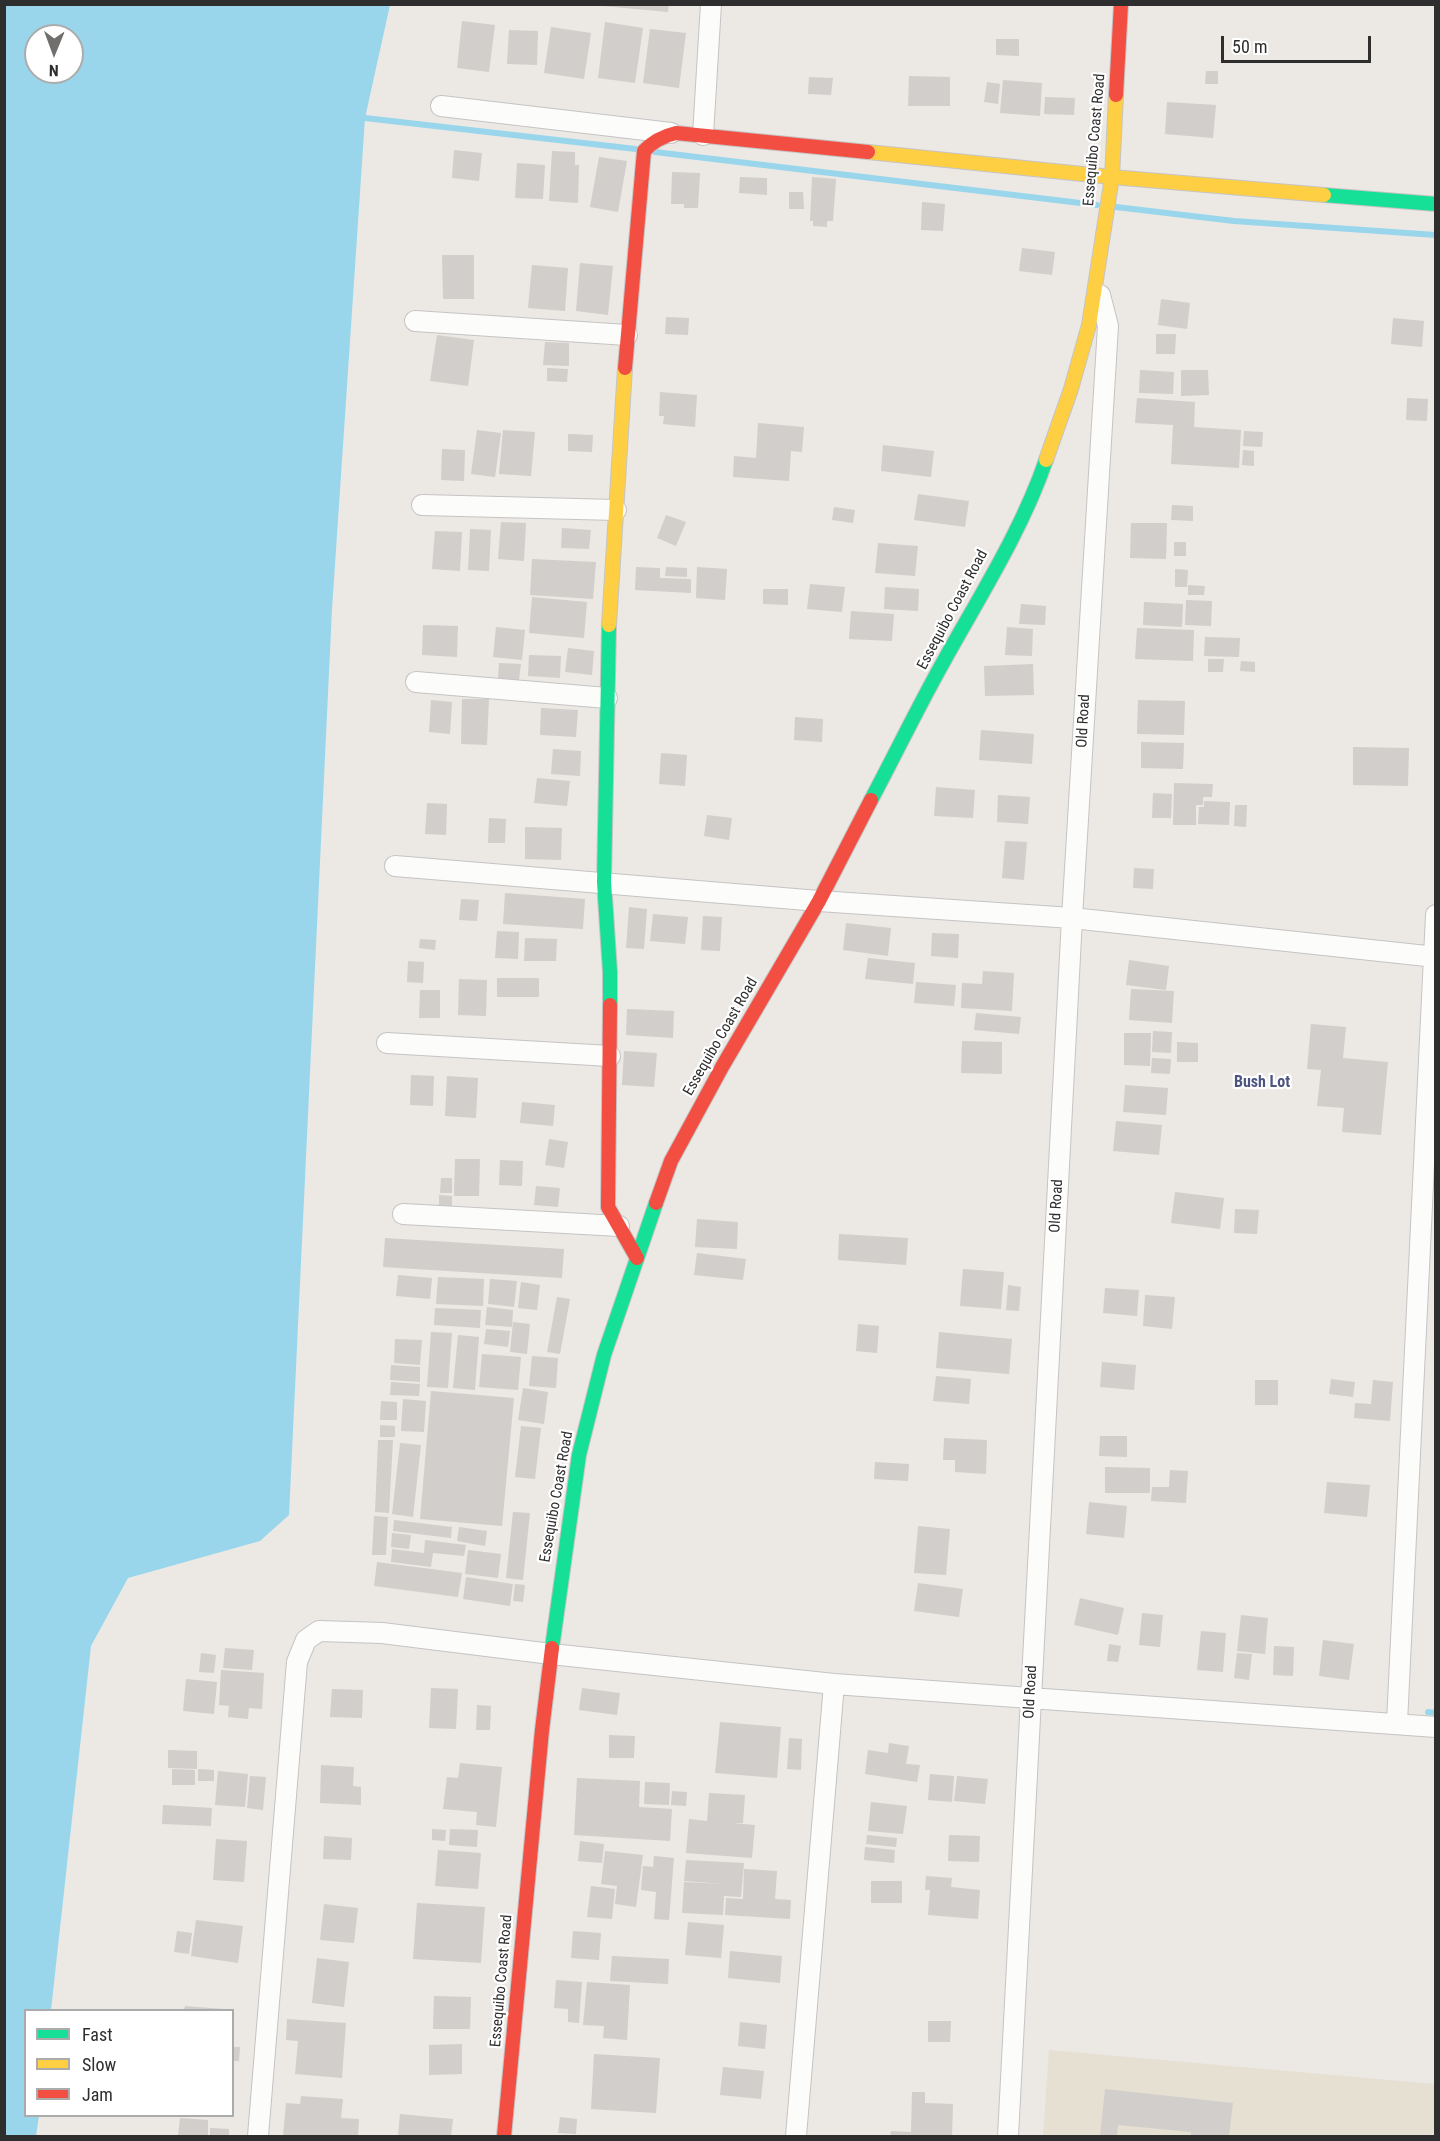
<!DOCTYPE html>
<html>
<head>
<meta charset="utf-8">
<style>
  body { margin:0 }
  #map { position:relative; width:1440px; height:2141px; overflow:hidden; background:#ece8e4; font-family:"Roboto Condensed",sans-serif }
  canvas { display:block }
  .frame { position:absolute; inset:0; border:6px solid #2e2e2e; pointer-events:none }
  .legend { position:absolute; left:24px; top:2009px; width:210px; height:108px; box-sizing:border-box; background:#fff; border:2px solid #ababab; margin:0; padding:8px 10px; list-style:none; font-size:18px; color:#2e2e2e }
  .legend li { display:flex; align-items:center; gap:12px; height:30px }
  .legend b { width:30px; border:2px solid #ababab }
  .north { position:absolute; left:24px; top:24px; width:60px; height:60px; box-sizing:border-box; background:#fff; border:2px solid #ababab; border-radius:50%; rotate:181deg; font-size:16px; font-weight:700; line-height:24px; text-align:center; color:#2e2e2e }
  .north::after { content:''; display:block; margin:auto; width:21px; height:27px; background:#706f6e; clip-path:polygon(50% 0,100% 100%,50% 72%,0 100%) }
  .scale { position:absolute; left:1221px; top:36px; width:150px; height:27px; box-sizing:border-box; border:3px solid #2e2e2e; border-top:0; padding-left:8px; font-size:18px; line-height:21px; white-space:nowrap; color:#2e2e2e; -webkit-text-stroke:4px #fff; paint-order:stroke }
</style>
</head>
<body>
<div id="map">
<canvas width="1440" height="2141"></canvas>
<div class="frame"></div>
<ul class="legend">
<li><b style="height:8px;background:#16e098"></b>Fast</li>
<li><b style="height:8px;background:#ffcf43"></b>Slow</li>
<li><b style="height:8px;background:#f24e42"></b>Jam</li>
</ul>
<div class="north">N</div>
<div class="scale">50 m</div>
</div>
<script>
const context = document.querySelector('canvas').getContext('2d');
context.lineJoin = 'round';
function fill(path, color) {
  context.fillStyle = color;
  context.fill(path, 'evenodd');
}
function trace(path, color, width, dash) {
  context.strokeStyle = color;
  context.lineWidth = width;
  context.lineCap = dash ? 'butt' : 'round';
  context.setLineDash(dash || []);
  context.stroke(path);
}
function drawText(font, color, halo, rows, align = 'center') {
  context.font = font + ' "Roboto Condensed",sans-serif';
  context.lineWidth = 4.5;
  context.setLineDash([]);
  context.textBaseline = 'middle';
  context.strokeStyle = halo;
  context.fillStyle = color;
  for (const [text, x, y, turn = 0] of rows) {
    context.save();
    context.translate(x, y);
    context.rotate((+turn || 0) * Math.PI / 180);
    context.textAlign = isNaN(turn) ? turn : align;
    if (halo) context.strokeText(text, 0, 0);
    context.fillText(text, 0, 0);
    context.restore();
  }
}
const education = new Path2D(`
  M1049,2050l386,34v52h-392z`);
const water = new Path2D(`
  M5,4l385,1 -25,113 -33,491 -43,906 -29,26 -132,37 -37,68 -40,364h-25v106h13l-3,20h-32zM36,36h36v36h-36z`);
const stream = new Path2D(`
  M365,118l271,31
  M655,152l442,53
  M1116,207l118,14 202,14
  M1428,1712l8,1`);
const building = new Path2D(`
  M603,4h66l-1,8 -65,-6z
  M462,21l33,4 -6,47 -32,-4z
  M605,22l38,6 -8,55 -37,-5z
  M551,27l40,6 -7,46 -40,-6z
  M650,29l36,4 -7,55 -36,-5z
  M509,30l29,1 -1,34 -30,-1z
  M996,39h23v17l-23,-1z
  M1206,71h12v13h-13z
  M909,76l41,1v29h-42z
  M809,77l24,1 -2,17 -23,-1z
  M1003,80l39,3 -2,33 -40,-3z
  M987,82l13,2 -2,20 -14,-2z
  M1045,97l30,1 -1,17 -30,-1z
  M1167,102l49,3 -3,33 -48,-4z
  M454,150l28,3 -3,28 -27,-3z
  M552,151l23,1v13h4l-1,38 -29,-2z
  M599,157l28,4 -9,51 -28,-5z
  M517,163l28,2 -2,34 -28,-1z
  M672,172l28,1 -2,35h-14v-4h-13z
  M740,177l27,1v17l-28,-2z
  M812,177l24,2 -3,42h-6v6l-14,-1v-5h-3z
  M789,192h14l1,17h-15z
  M922,202l23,2 -2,27 -22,-1z
  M1022,248l33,4 -3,23 -33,-4z
  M442,255h32v44h-31z
  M580,263l33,3 -5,49 -32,-4z
  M532,265l36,3 -3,43 -37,-3z
  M1161,299l29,4 -3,26 -29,-4z
  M666,317l23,1 -1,17 -23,-1z
  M1393,318l31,3 -2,26 -31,-3z
  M1156,334h20l-1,20h-19z
  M437,335l37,5 -6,46 -38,-5z
  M545,342l24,1v23l-26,-1z
  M547,368l21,1 -1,13 -20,-1z
  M1140,370l34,2 -1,22 -34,-1z
  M1181,370h27l1,25 -28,1z
  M660,392l37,3 -2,32 -32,-3 1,-8h-5z
  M1137,398l58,4 -1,25 47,3 -2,38 -68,-4 2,-39 -38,-2z
  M1407,398l21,1 -1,22 -21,-1z
  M758,423l46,4 -2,25 -11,-1 -2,30 -56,-4 1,-21 22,2z
  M477,430l24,3 -6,44 -24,-3z
  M503,430l32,2 -4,44 -32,-2z
  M1244,431l19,1 -1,15 -19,-1z
  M568,434l25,1 -1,17 -24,-1z
  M883,445l51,6 -3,26 -50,-6z
  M442,449l23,1 -1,31 -23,-1z
  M1243,450l11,1v15l-12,-1z
  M918,494l51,7 -4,26 -51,-7z
  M1172,505l21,1v15l-22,-1z
  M834,507l21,3 -2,13 -21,-3z
  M666,515l20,7 -10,24 -19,-8z
  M501,522l25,1 -2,38 -26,-2z
  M1131,523h36l-1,36 -36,-1z
  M562,528l29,2 -2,19 -28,-1z
  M470,529l21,1 -2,41 -21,-1z
  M435,531l27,1 -2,39 -28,-2z
  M1174,542h12v14h-12z
  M878,543l40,3 -3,30 -40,-3z
  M532,559l64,3 -3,37 -63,-4z
  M636,567l24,1v10l31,1v14l-56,-3z
  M666,567l21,1v9l-22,-1z
  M697,567l30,2 -2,31 -29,-2z
  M1175,569l13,1 -1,17h-12z
  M810,584l35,3 -3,25 -35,-3z
  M1188,585l17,1 -1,9h-16z
  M885,587l34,2 -1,22 -34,-2z
  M763,589h25v16l-25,-1z
  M532,597l55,5 -3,36 -55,-5z
  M1186,600l26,1 -1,25 -26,-1z
  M1144,602l39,2 -1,23 -39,-2z
  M1021,604l25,2 -1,19 -26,-1z
  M851,611l43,3 -2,27 -43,-2z
  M423,625l35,1 -1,31 -35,-2z
  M496,627l29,3 -3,30 -29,-3z
  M1007,627l26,2 -1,27 -27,-1z
  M1137,628l57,2 -1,31 -58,-2z
  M1205,637l35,1 -1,19 -35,-1z
  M568,648l26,3 -2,24 -27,-3z
  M529,655l32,1 -1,22 -32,-2z
  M1208,659h16l-1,13h-15z
  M1241,661l14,1v10l-15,-1z
  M499,663l22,1 -2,16 -21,-1z
  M1033,664l1,31 -49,1 -1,-30z
  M462,699h27l-2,46 -26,-1z
  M431,700l21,2 -2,32 -21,-2z
  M1138,700l47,1 -1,34 -47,-1z
  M541,708l37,2 -2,27 -36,-2z
  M795,717l28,2 -1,23 -28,-2z
  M981,730l53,4 -2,30 -53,-4z
  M1141,742l43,1 -1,26 -42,-1z
  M1353,747l56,1 -1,38 -55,-1z
  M553,749l28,2 -1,25 -29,-2z
  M661,753l26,2 -2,31 -26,-2z
  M537,778l33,3 -3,25 -33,-3z
  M1174,783l39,1 -1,13h-9v8h-7v20h-23z
  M936,787l39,3 -2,28 -39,-2z
  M1153,793l19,1 -1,24h-19z
  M998,795l32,2 -2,27 -31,-2z
  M1204,801l26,1 -1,23 -31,-1 1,-17h5z
  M427,803l20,1 -1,31 -21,-1z
  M1235,805h12l-1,22 -12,-1z
  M707,815l25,3 -3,22 -25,-4z
  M489,818l17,1 -1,24h-17z
  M525,827l37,1 -1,32 -36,-1z
  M1005,841l22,1 -3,38 -22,-2z
  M1134,868l20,1 -1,20 -20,-1z
  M505,893l80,6 -2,30 -80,-5z
  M461,899l18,1 -2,21 -18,-1z
  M629,907l18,2 -3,40 -18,-1z
  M653,914l35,3 -3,27 -35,-3z
  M703,916l19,1 -2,34 -19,-1z
  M846,923l45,5 -3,28 -45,-6z
  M497,931l22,1 -1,27 -23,-1z
  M932,933l27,1 -1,24 -27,-2z
  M525,938l32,1 -1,22h-32z
  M420,939l16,1 -1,10 -16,-2z
  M868,958l47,5 -2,21 -48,-5z
  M1129,960l40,6 -3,24 -40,-5z
  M408,961l16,1 -1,21 -16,-1z
  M983,971l31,2 -2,38 -51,-3 1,-25 20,1z
  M497,978h42v19h-42z
  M459,979l28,1 -1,36 -28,-1z
  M916,982l40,3 -2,21 -40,-3z
  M1131,989l43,2 -2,32 -43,-3z
  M420,990h20v28h-21z
  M627,1009l47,2 -1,27 -47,-3z
  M976,1013l45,4 -2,17 -45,-4z
  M1311,1024l35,3 -3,31 45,4 -7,73 -39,-3 2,-24 -27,-2 4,-36 -14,-1z
  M1153,1031l19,1 -1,21 -19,-1z
  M1124,1033h27l-1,33 -26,-1z
  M962,1041l40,1v32l-41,-1z
  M1177,1042l21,1v19h-21z
  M624,1051l33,2 -3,34 -32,-2z
  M1152,1058l19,1 -1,15 -19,-1z
  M411,1075l23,1 -1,30 -23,-1z
  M447,1076l31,2 -2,40 -31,-2z
  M1125,1085l43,3 -2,27 -43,-3z
  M522,1102l33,3 -2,21 -33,-3z
  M1116,1121l46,4 -3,30 -46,-4z
  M549,1139l19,3 -4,26 -19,-3z
  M455,1159h25l-1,37h-25z
  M500,1160l23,1 -1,25 -23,-1z
  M441,1178h11v15h-12z
  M536,1186l24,2 -2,19 -24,-2z
  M1175,1192l49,6 -4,31 -49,-6z
  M439,1195l13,1v11h-13z
  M1235,1209l24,1 -2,24 -23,-1z
  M697,1219l41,3 -1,27 -42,-2z
  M839,1234l69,4 -2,27 -68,-5z
  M385,1238l179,11 -2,29 -179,-11z
  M697,1253l49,6 -3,21 -49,-5z
  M963,1269l41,3 -3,37 -41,-3z
  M398,1275l34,3 -2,21 -34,-3z
  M438,1277l46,2 -1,27 -47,-2z
  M490,1279l27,2 -3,26 -26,-3z
  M521,1282l19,3 -3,25 -19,-2z
  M1008,1285l13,2 -2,24 -13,-1z
  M1105,1288l34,2 -2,26 -34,-3z
  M1145,1295l30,2 -3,32 -29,-3z
  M557,1297l13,2 -10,55 -13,-2z
  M487,1307l26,3 -1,17 -27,-2z
  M435,1308l46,2 -1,18 -46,-3z
  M513,1322l17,2 -3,30 -17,-2z
  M858,1324l21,2 -2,27 -21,-2z
  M486,1329l24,2 -2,16 -24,-3z
  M431,1332l21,1 -4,55 -21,-1z
  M939,1332l73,7 -3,35 -73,-6z
  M458,1335l21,2 -4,53 -22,-2z
  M395,1339l27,1 -2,25 -26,-2z
  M482,1354l39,3 -3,33 -39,-3z
  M532,1356l26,2 -2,30 -27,-2z
  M1102,1362l34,3 -2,25 -34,-3z
  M391,1365l29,2v15l-30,-2z
  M936,1376l35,3 -2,25 -36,-3z
  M1331,1379l24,3 -2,15 -24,-3z
  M1255,1380h23v25h-23z
  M1373,1380l20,2 -3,39 -36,-3 1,-15 16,1z
  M391,1382l29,2 -1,12 -29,-1z
  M523,1388l25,4 -4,32 -26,-4z
  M431,1391l83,7 -12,128 -82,-7z
  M403,1399l23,2 -2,31 -23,-1z
  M381,1401l16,1v18h-17z
  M380,1425l15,1v11h-15z
  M521,1426l20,2 -6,51 -20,-2z
  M1100,1436h27v21l-28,-1z
  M944,1438l43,2 -1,34 -31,-2v-12h-12z
  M378,1440h15l-4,73 -14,-1z
  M400,1443l21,2 -8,72 -21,-3z
  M875,1462l34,2 -1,17 -34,-2z
  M1105,1467l45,1v25h-45z
  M1170,1470l18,1 -2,32 -35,-2 1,-14h17z
  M1327,1482l43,3 -3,32 -43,-4z
  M1089,1502l38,4 -3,32 -38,-4z
  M513,1512l17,1 -7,67 -17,-2z
  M374,1516l14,1 -2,38h-14z
  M394,1520l58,7 -1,11 -58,-7z
  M918,1526l32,3 -4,46 -32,-2z
  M459,1527l28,4 -2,15 -28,-5z
  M392,1533l19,2 -2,14 -18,-2z
  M425,1540l41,5 -2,11 -31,-3 -2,14 -40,-5 1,-13 32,4z
  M468,1550l33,4 -3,24 -33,-4z
  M377,1562l85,11 -4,24 -84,-11z
  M466,1577l47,7 -3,22 -47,-7z
  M918,1583l45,6 -4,28 -45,-6z
  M515,1584l10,1 -2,17 -10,-1z
  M1080,1598l44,10 -6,27 -44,-10z
  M1142,1613l21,2 -3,32 -21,-2z
  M1241,1615l27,3 -3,36 -28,-3z
  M1201,1631l25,2 -3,39 -26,-2z
  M1323,1640l31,4 -5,36 -30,-4z
  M1109,1644l12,2 -3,16 -11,-1z
  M1274,1646l20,1 -1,29 -20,-1z
  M225,1648l29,2 -2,20 -29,-2z
  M201,1653l15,2 -2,18 -15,-1z
  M1237,1653l15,1 -3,26 -15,-2z
  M221,1670l43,3 -2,36 -13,-1 -1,11 -20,-2 1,-11 -10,-1z
  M186,1679l31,3 -3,32 -31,-3z
  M431,1688l27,1 -2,40 -27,-1z
  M582,1688l38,5 -3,22 -38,-5z
  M332,1689l31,1 -1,28 -32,-1z
  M477,1705l14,1 -1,24h-14z
  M720,1722l61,5 -4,51 -62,-5z
  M609,1735l26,1 -1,22h-25z
  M789,1738l13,1 -1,31 -14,-1z
  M889,1743l20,3 -3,18 14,1 -3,17 -52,-8 3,-24 20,3z
  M168,1750l29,1v18l-29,-1z
  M460,1763l42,4 -6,60 -20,-2 1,-13 -34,-3 4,-32 11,1z
  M321,1765l33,2 -1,19 8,1v18l-41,-2z
  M172,1769l23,1v15h-23z
  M198,1769l16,1v11h-16z
  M218,1771l30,3 -3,33 -30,-2z
  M930,1774l24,2 -2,26 -24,-2z
  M250,1776l16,1 -3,33 -16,-2z
  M957,1776l31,3 -3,25 -31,-3z
  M577,1778l63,3 -1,26 33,2 -2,32 -96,-6z
  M645,1782l25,1 -1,22 -25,-1z
  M672,1791l15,1 -1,14 -15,-1z
  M709,1793l36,2 -2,28h-10l22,2 -3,33 -66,-5 3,-34 18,2z
  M871,1802l36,4 -4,28 -35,-3z
  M163,1805l49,3 -1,18 -49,-2z
  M432,1829l14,1 -1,11 -13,-1z
  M450,1829l28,1 -1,17 -28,-2z
  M867,1835l30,3 -1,9 -30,-3z
  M949,1835l31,1 -1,26 -31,-1z
  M324,1836l28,2 -1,22 -28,-1z
  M216,1839l31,2 -3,41 -31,-2z
  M580,1841l24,3 -2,19 -24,-2z
  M865,1847l30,3 -1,13 -30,-3z
  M438,1850l43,3 -3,36 -43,-3z
  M605,1851l38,4 -7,52 -21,-3 2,-18 -16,-2z
  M654,1856l20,2 -5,62 -15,-1 2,-27 -15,-2 2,-24 10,1z
  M686,1860l58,3 -3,34 -17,-1 -1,19 -41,-2 2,-31 42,2 -42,-3z
  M744,1869l33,2 -2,28 16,1 -1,19 -65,-4 1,-17 17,1z
  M926,1876l26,2 -1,9 29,3 -2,29 -50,-4 2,-25h-5z
  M871,1881h31v22h-31z
  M591,1886l24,3 -3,30 -25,-2z
  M417,1903l68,4 -4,56 -68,-4z
  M324,1904l34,4 -4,35 -34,-3z
  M196,1920l47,6 -5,37 -47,-7z
  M688,1922l36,3 -3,33 -36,-3z
  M177,1931l15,2 -3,21 -15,-2z
  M573,1931l28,2 -2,27 -28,-2z
  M730,1951l52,5 -2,27 -52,-5z
  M612,1956l57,3 -1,25 -58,-3z
  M317,1958l32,4 -5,45 -32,-4z
  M556,1980l26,2 -3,41 -11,-1v-13l-14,-1z
  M587,1982l43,3 -3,55 -24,-2 1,-12 -21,-1z
  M434,1996l37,1 -1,32h-37z
  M185,2006l39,3v1h-40z
  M287,2019l59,4 -4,55 -47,-4 3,-33 -12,-1z
  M928,2021h23l-1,21h-22z
  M740,2022l27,3 -2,24 -27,-3z
  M462,2044v30l-33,1v-30z
  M232,2047h8l-1,14h-7z
  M594,2054l66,4 -4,55 -65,-4z
  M723,2067l41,4 -3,28 -41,-4z
  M1105,2089l128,14 -4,33h-38v-4l-73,-7 -1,11h-17z
  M912,2092h13v11l28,1 -1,32h-62l1,-5 20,1z
  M301,2096l42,3 -2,19 18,1 -1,17h-75l3,-33 14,1z
  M400,2114l53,5 -2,17h-53z
  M560,2117l17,2 -1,15 -18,-1z
  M180,2118l28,2v16h-30z
  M210,2128l19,1v7h-19z`);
const street = new Path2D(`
  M441,106l230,27
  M703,135l8,-131
  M415,321l212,14
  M422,505l194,5
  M416,682l191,16
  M395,866l424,35 253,17 364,39
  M387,1043l223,13
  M403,1214l216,12
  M1397,1723l39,-808
  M258,2136l39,-474 9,-22 13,-9 63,2 169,21 283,30 602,43
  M796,2136l38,-452
  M1008,2136l64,-1218 36,-592 -8,-31`);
const fast = new Path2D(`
  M1324,195l112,9
  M609,625l-5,257 6,90v33
  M871,800c25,-47 48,-95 74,-141 35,-63 78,-131 101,-199
  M552,1648l27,-193 25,-100 52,-152`);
const slow = new Path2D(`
  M868,152l244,25 212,18
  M1046,460l25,-71 18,-64 23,-148 4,-82
  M609,625l16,-257`);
const jam = new Path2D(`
  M1116,95l5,-91
  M625,368l19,-217c9,-10 19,-15 32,-18l192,19
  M610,1005l-2,202 29,51
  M656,1203l15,-42 51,-94 97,-166 52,-101
  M504,2136l38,-406 10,-82`);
const streetNames = [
  ["Essequibo Coast Road",1095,140,-85],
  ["Essequibo Coast Road",953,610,-62],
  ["Old Road",1084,721,-87],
  ["Essequibo Coast Road",721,1037,-60],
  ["Old Road",1057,1206,-87],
  ["Essequibo Coast Road",557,1497,-80],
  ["Old Road",1031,1692,-87],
  ["Essequibo Coast Road",502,1981,-85]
];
const neighbourhoodNames = [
  ["Bush Lot",1262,1083]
];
fill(education, '#e6e0d3');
fill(water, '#99d6ec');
trace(stream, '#99d6ec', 6);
fill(building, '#d1cecb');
trace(street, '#c5c4c5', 22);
trace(fast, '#c5c4c5', 16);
trace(slow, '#c5c4c5', 16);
trace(jam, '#c5c4c5', 16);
trace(street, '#fcfcfb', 20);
trace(fast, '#16e098', 14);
trace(slow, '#ffcf43', 14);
trace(jam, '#f24e42', 14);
drawText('15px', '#2e2e2e', '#fff', streetNames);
drawText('bold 16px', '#4d5680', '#fff', neighbourhoodNames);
</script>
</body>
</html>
